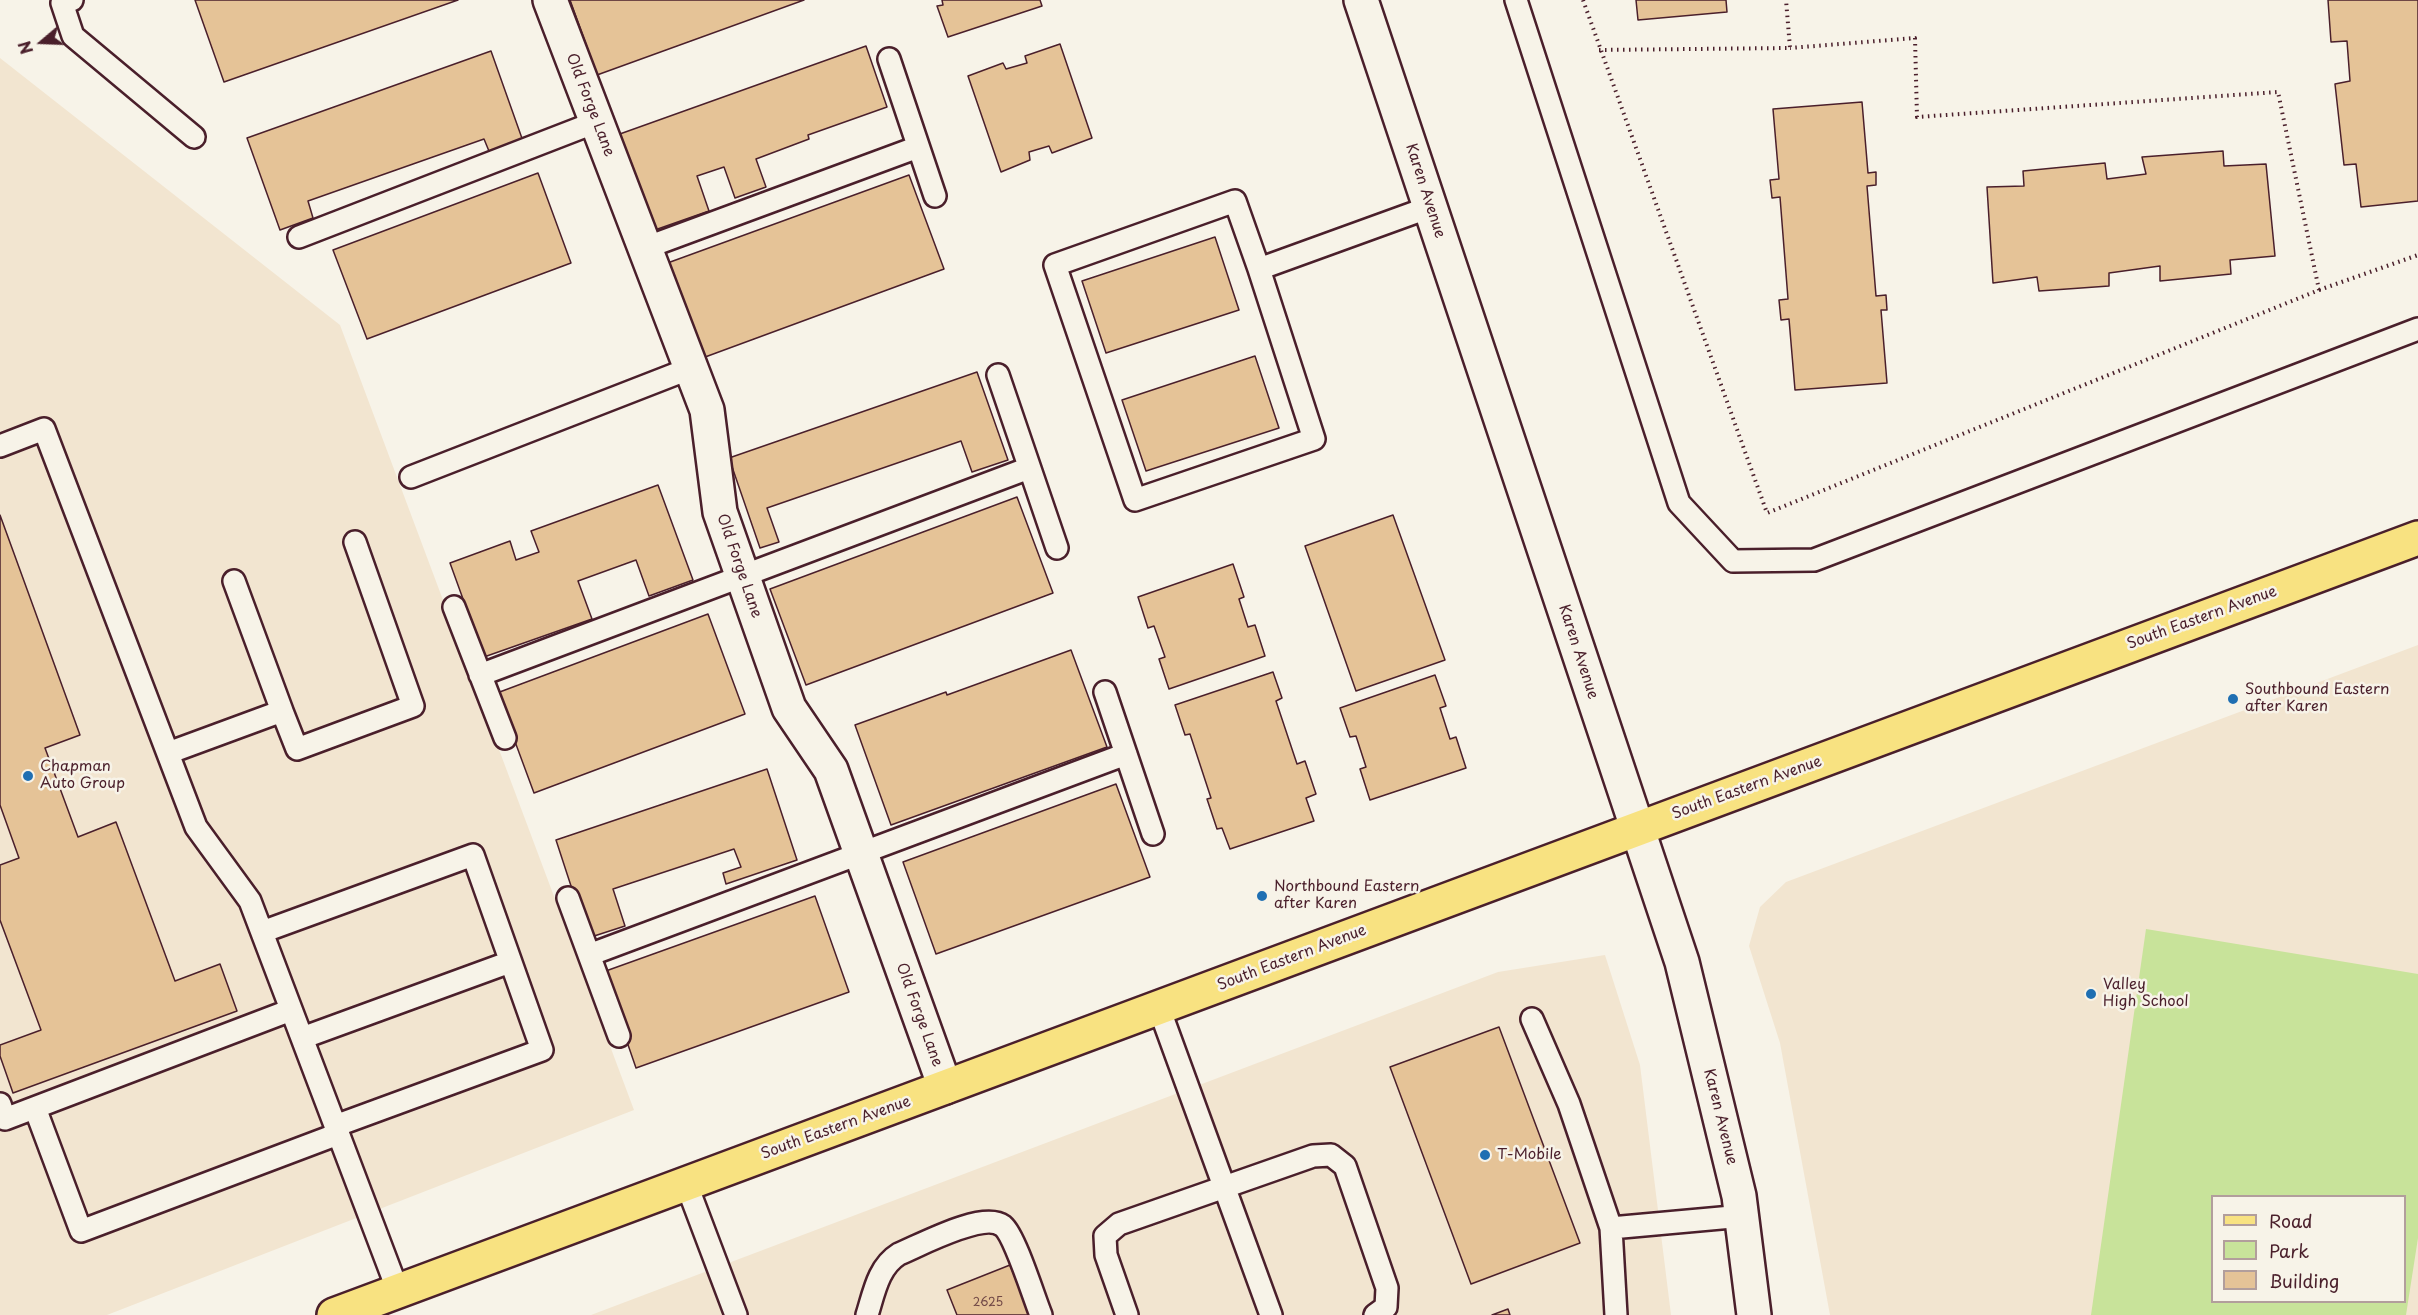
<!DOCTYPE html>
<html>
<head>
<meta charset="utf-8">
<style>
  body { margin:0 }
  #map { position:relative; width:2418px; height:1315px; overflow:hidden; background:#f7f3e8; font-family:"Playpen Sans",sans-serif }
  canvas { display:block }
  .legend { position:absolute; left:2211px; top:1195px; width:195px; height:108px; box-sizing:border-box; background:#f7f3e8; border:2px solid #b29e9c; margin:0; padding:8px 10px; list-style:none; font-size:18px; color:#4a1f2b }
  .legend li { display:flex; align-items:center; gap:12px; height:30px }
  .legend b { width:30px; border:2px solid #b29e9c }
  .north { position:absolute; left:12px; top:12px; width:60px; height:60px; -webkit-text-stroke:4px #f7f3e8; paint-order:stroke; rotate:251deg; font-size:16px; font-weight:700; line-height:24px; text-align:center; color:#4a1f2b }
  .north::after { content:''; display:block; margin:auto; width:21px; height:27px; background:#4a1f2b; clip-path:polygon(50% 0,100% 100%,50% 72%,0 100%) }
</style>
</head>
<body>
<div id="map">
<canvas width="2418" height="1315"></canvas>
<ul class="legend">
<li><b style="height:8px;background:#f8e281"></b>Road</li>
<li><b style="height:16px;background:#c8e39a"></b>Park</li>
<li><b style="height:16px;background:#e5c397"></b>Building</li>
</ul>
<div class="north">N</div>
</div>
<script>
const context = document.querySelector('canvas').getContext('2d');
context.lineJoin = 'round';
function fill(path, color) {
  context.fillStyle = color;
  context.fill(path, 'evenodd');
}
function trace(path, color, width, dash) {
  context.strokeStyle = color;
  context.lineWidth = width;
  context.lineCap = dash ? 'butt' : 'round';
  context.setLineDash(dash || []);
  context.stroke(path);
}
function drawText(font, color, halo, rows, align = 'center') {
  context.font = font + ' "Playpen Sans",sans-serif';
  context.lineWidth = 5;
  context.setLineDash([]);
  context.textBaseline = 'middle';
  context.strokeStyle = halo;
  context.fillStyle = color;
  for (const [text, x, y, turn = 0] of rows) {
    context.save();
    context.translate(x, y);
    context.rotate((+turn || 0) * Math.PI / 180);
    context.textAlign = isNaN(turn) ? turn : align;
    if (halo) context.strokeText(text, 0, 0);
    context.fillText(text, 0, 0);
    context.restore();
  }
}
const built = new Path2D(`
  M0,58l340,267 294,785 -527,205h-107z
  M2418,645v670h-588l-50,-272 -31,-97 11,-39 26,-25zM2212,1196h192v106h-192z
  M1605,955l35,110 31,250h-1080l907,-343z`);
const green = new Path2D(`
  M2146,929l272,45v264l-12,77h-315zM2212,1196h192v106h-192z`);
const building = new Path2D(`
  M195,0h263l-234,82z
  M570,0h234l-207,75z
  M942,0h98l2,6 -94,31 -11,-31 6,-1z
  M1636,0h90l1,12 -89,8z
  M2328,0h90v201l-57,6 -5,-43 -12,1 -9,-81 15,-3 -3,-40 -16,1z
  M1060,44l32,94 -40,15 -3,-7 -20,6 1,8 -29,12 -33,-96 35,-13 3,6 21,-6 -2,-7z
  M866,46l21,61 -79,28 1,4 -53,20 10,28 -31,11 -11,-31 -27,9 12,35 -57,20 -35,-96z
  M491,51l33,93 -33,12 -7,-17 -176,62 5,17 -33,12 -33,-92z
  M1862,102l6,71 8,-1v13l-9,1 9,110 10,-1 1,15h-6l6,73 -92,7 -6,-71 -8,1 -2,-20 9,-1 -8,-102 -8,1 -2,-18 9,-1 -6,-70z
  M2223,151l1,15 42,-2 9,92 -45,4 1,14 -71,7v-15l-51,7v13l-70,5 -2,-14 -44,6 -6,-96 37,-1 -1,-15 82,-8 2,16 39,-5 -4,-17z
  M538,173l33,90 -204,76 -34,-89z
  M909,175l35,94 -247,91 -35,-95z
  M1215,237l24,73 -133,43 -24,-72z
  M1255,356l24,72 -133,43 -24,-71z
  M977,372l31,88 -36,12 -11,-31 -194,67 12,34 -19,6 -31,-90z
  M658,485l35,95 -44,16 -13,-36 -58,21 14,38 -108,38 -34,-94 60,-22 6,19 23,-8 -8,-21z
  M1017,497l36,96 -247,92 -36,-96z
  M0,515l80,220 -35,13 33,89 38,-15 59,159 45,-17 17,47 -224,82 -13,-37v-11l41,-15 -41,-110v-55l19,-7 -19,-53z
  M1393,515l52,145 -89,31 -51,-145z
  M1233,564l11,33 -5,2 9,28 7,-2 10,31 -96,33 -10,-30 6,-2 -11,-31 -6,2 -10,-31z
  M708,614l37,100 -211,79 -37,-100z
  M1071,650l36,97 -216,78 -36,-100 91,-33 1,3z
  M1273,672l9,26 -6,3 21,63 8,-3 11,33 -10,4 8,23 -84,28 -8,-21 -5,1 -10,-30 4,-1 -21,-64 -5,1 -10,-30z
  M1435,675l11,31 -6,2 10,31 6,-2 10,31 -96,32 -10,-31 6,-2 -10,-31 -6,1 -10,-29z
  M767,769l30,91 -71,24 -3,-11 18,-6 -7,-18 -121,40 12,37 -37,12 -32,-98z
  M1116,784l34,93 -214,77 -33,-92z
  M815,896l34,96 -213,76 -33,-96z
  M1499,1027l81,216 -109,41 -81,-217z
  M1010,1265l20,50h-73l-10,-25z
  M1508,1309l2,6h-18z`);
const path = new Path2D(`
  M1583,0l184,513 552,-223 -41,-198 -361,25 -2,-79 -125,10
  M1599,50l191,-2 -4,-48
  M2319,290l99,-35`);
const service = new Path2D(`
  M72,0l-10,3 11,33 121,101
  M1516,0l163,503 54,58 81,-1 604,-231
  M889,59l46,137
  M299,237l297,-115
  M645,248l273,-101
  M1259,269l55,170 -179,61 -80,-235 180,-64 24,68 171,-62
  M998,375l59,173
  M0,446l44,-17 152,398 54,74 148,390
  M411,477l280,-109
  M234,581l48,130
  M454,607l51,131
  M480,675l549,-207
  M1105,692l48,142
  M168,753l114,-42 15,38 116,-43 -58,-164
  M568,898l51,138
  M262,932l211,-77 69,195 -207,76
  M589,955l537,-201
  M1159,1008l112,307
  M1532,1019l37,85 42,124 5,87
  M302,1038l208,-76
  M0,1104l5,15 286,-109
  M35,1108l46,123 257,-97
  M686,1183l50,132
  M1611,1228l132,-12
  M867,1315c7,-22 11,-48 32,-61 22,-9 84,-43 104,-28 12,10 31,72 38,89
  M1127,1315l-21,-60 -1,-19 14,-12 194,-68 18,-1 14,11 42,122 -1,19 -11,8`);
const minor = new Path2D(`
  M550,0l157,410 13,102 69,196 42,62 114,317`);
const tertiary = new Path2D(`
  M1361,0l321,962 57,234 15,119`);
const primary = new Path2D(`
  M334,1315l2084,-777`);
const markers = [
  [2233,699,6,"#1f6fb2"],
  [28,776,6,"#1f6fb2"],
  [1262,896,6,"#1f6fb2"],
  [2091,994,6,"#1f6fb2"],
  [1485,1155,6,"#1f6fb2"]
];
const numberNames = [
  ["2625",988,1303]
];
const streetNames = [
  ["Old Forge Lane",590,105,69],
  ["Karen Avenue",1425,191,72],
  ["Old Forge Lane",739,566,71],
  ["South Eastern Avenue",2202,618,-20],
  ["Karen Avenue",1578,652,72],
  ["South Eastern Avenue",1747,788,-20],
  ["South Eastern Avenue",1292,958,-21],
  ["Old Forge Lane",919,1015,70],
  ["Karen Avenue",1720,1117,76],
  ["South Eastern Avenue",836,1128,-20]
];
const poiNames = [
  ["Southbound Eastern",2245,690],
  ["after Karen",2245,707],
  ["Chapman",40,767],
  ["Auto Group",40,784],
  ["Northbound Eastern",1274,887],
  ["after Karen",1274,904],
  ["Valley",2103,985],
  ["High School",2103,1002],
  ["T-Mobile",1497,1155]
];
fill(built, '#f2e5d0');
fill(green, '#c8e39a');
fill(building, '#e5c397');
trace(building, '#4a1f2b', 1.5);
trace(service, '#4a1f2b', 26);
trace(minor, '#4a1f2b', 38);
trace(tertiary, '#4a1f2b', 38);
trace(primary, '#4a1f2b', 38);
trace(path, '#4a1f2b', 4, [1.5, 4.5]);
trace(service, '#f7f3e8', 21);
trace(minor, '#f7f3e8', 33);
trace(tertiary, '#f7f3e8', 33);
trace(primary, '#f8e281', 33);
for (const [x, y, r, color] of markers) {
  const dot = new Path2D();
  dot.arc(x, y, r, 0, 2 * Math.PI);
  context.fillStyle = color;
  context.fill(dot);
  trace(dot, '#f7f3e8', 2);
}
drawText('12px', '#714846', null, numberNames);
drawText('15px', '#4a1f2b', '#f7f3e8', streetNames);
drawText('15px', '#4a1f2b', '#f7f3e8', poiNames, 'left');
</script>
</body>
</html>
